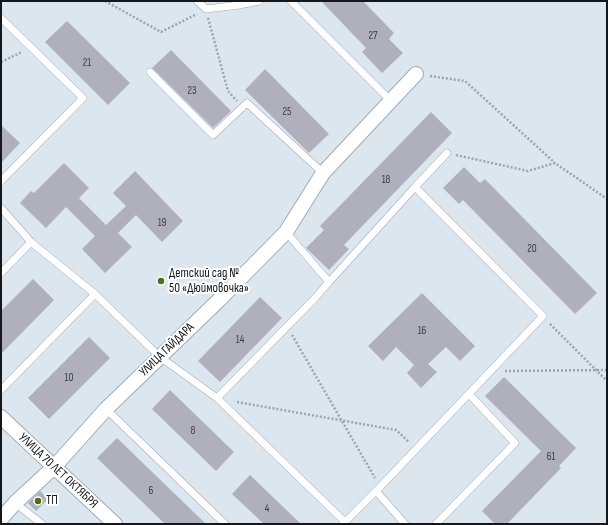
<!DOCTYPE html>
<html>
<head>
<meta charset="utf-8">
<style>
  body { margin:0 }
  #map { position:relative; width:608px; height:525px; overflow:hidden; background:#dbe6ee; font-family:"Sofia Sans Condensed",sans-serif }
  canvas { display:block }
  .frame { position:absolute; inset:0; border:2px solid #14181b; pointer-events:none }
</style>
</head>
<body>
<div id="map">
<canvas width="608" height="525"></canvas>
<div class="frame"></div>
</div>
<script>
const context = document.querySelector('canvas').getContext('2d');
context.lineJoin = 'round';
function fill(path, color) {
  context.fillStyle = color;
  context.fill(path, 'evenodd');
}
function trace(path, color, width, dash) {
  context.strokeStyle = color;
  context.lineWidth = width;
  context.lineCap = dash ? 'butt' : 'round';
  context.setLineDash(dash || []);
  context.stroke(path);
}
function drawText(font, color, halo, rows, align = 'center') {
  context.font = font + ' "Sofia Sans Condensed",sans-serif';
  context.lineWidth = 4;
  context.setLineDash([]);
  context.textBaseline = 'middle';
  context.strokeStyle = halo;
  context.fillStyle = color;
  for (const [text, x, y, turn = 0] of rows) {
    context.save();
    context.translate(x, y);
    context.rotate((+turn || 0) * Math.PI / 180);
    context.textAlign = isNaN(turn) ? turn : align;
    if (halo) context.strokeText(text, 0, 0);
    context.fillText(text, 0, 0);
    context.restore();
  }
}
const building = new Path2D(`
  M321,1h42l31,32 -5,6 14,14 -21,20 -20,-21 4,-4z
  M67,21l63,62 -22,22 -63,-63z
  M171,50l60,61 -18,17 -61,-60z
  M265,69l64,65 -20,19 -64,-63z
  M431,112l21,21 -108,112 5,4 -20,21 -23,-22 18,-18 -4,-4z
  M1,125l19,18 -19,20z
  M64,163l25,25 -10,10 27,27 20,-19 -13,-13 22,-22 48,50 -21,21 -26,-27 -18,18 14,14 -27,26 -23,-24 13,-13 -29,-29 -20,21 -26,-25 11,-12 3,2z
  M464,167l16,16 5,-4 112,114 -22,21 -112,-114 -4,4 -16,-16z
  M33,279l21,21 -53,54v-43z
  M422,293l53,53 -15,15 -14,-14 -18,17 9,8 -16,16 -14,-15 7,-8 -18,-18 -13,14 -15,-15z
  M260,297l22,21 -62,64 -22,-21z
  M89,337l21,21 -61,61 -21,-21z
  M504,377l72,71 -17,18 2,2 -54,56h-12l-13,-13 59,-60 -56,-55z
  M170,390l64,62 -18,19 -64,-62z
  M117,438l89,86h-41l-68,-66z
  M250,475l51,49h-37l-32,-30z
  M40,491l8,8 -12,12 -8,-8z`);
const path = new Path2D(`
  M105,1l56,31 36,-18
  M208,18l20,73 9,10
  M1,62l21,-10
  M430,76l35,5 90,82
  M456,155l72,16 27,-8 52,36
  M550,324l57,57
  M292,335l83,143
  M505,371l102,-1
  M237,402l159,28 13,12`);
const service = new Path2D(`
  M197,1l9,8 33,-4 20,-4
  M291,1l100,100
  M1,18l82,80 -82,83
  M150,72l63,63 34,-32 76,70
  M415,187l32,-34
  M1,208l30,34 64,52 65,63 57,41 128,124
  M286,232l43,50 86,-95 128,129 -163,171 -37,37
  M1,273l30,-31
  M1,390l94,-96
  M217,398l99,-101 13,-15
  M106,409l119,115
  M376,491l29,33
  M15,503l27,21
  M436,524l79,-81 -46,-49`);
const minor = new Path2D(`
  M1,417l114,107
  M1,519l14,-16 39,-36 52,-58 113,-109 67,-68 37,-59 93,-99`);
const markers = [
  [161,281,4,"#536a1a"],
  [38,501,4,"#536a1a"]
];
const numberNames = [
  ["27",373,36],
  ["21",87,63],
  ["23",192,91],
  ["25",287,112],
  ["18",386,180],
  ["19",162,223],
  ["20",532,249],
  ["16",422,331],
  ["14",240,340],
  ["10",69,378],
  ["8",193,431],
  ["61",551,457],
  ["6",151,491],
  ["4",267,509]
];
const poiNames = [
  ["Детский сад №",169,274],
  ["50 «Дюймовочка»",169,289],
  ["ТП",46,501]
];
const streetNames = [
  ["УЛИЦА ГАЙДАРА",167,350,-44],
  ["УЛИЦА 70 ЛЕТ ОКТЯБРЯ",58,471,43]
];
fill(building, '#b0b0bc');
trace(service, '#a1abb3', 8);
trace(minor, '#a1abb3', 16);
trace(path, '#9da5ac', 2.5, [2, 2]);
trace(service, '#fff', 7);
trace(minor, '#fff', 14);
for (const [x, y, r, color] of markers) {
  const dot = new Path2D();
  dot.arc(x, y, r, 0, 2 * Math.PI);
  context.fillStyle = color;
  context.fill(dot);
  trace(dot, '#fff', 1.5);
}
drawText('11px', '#3b3e43', null, numberNames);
drawText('13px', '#14181b', '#fff', poiNames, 'left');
drawText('13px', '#14181b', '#fff', streetNames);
</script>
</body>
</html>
